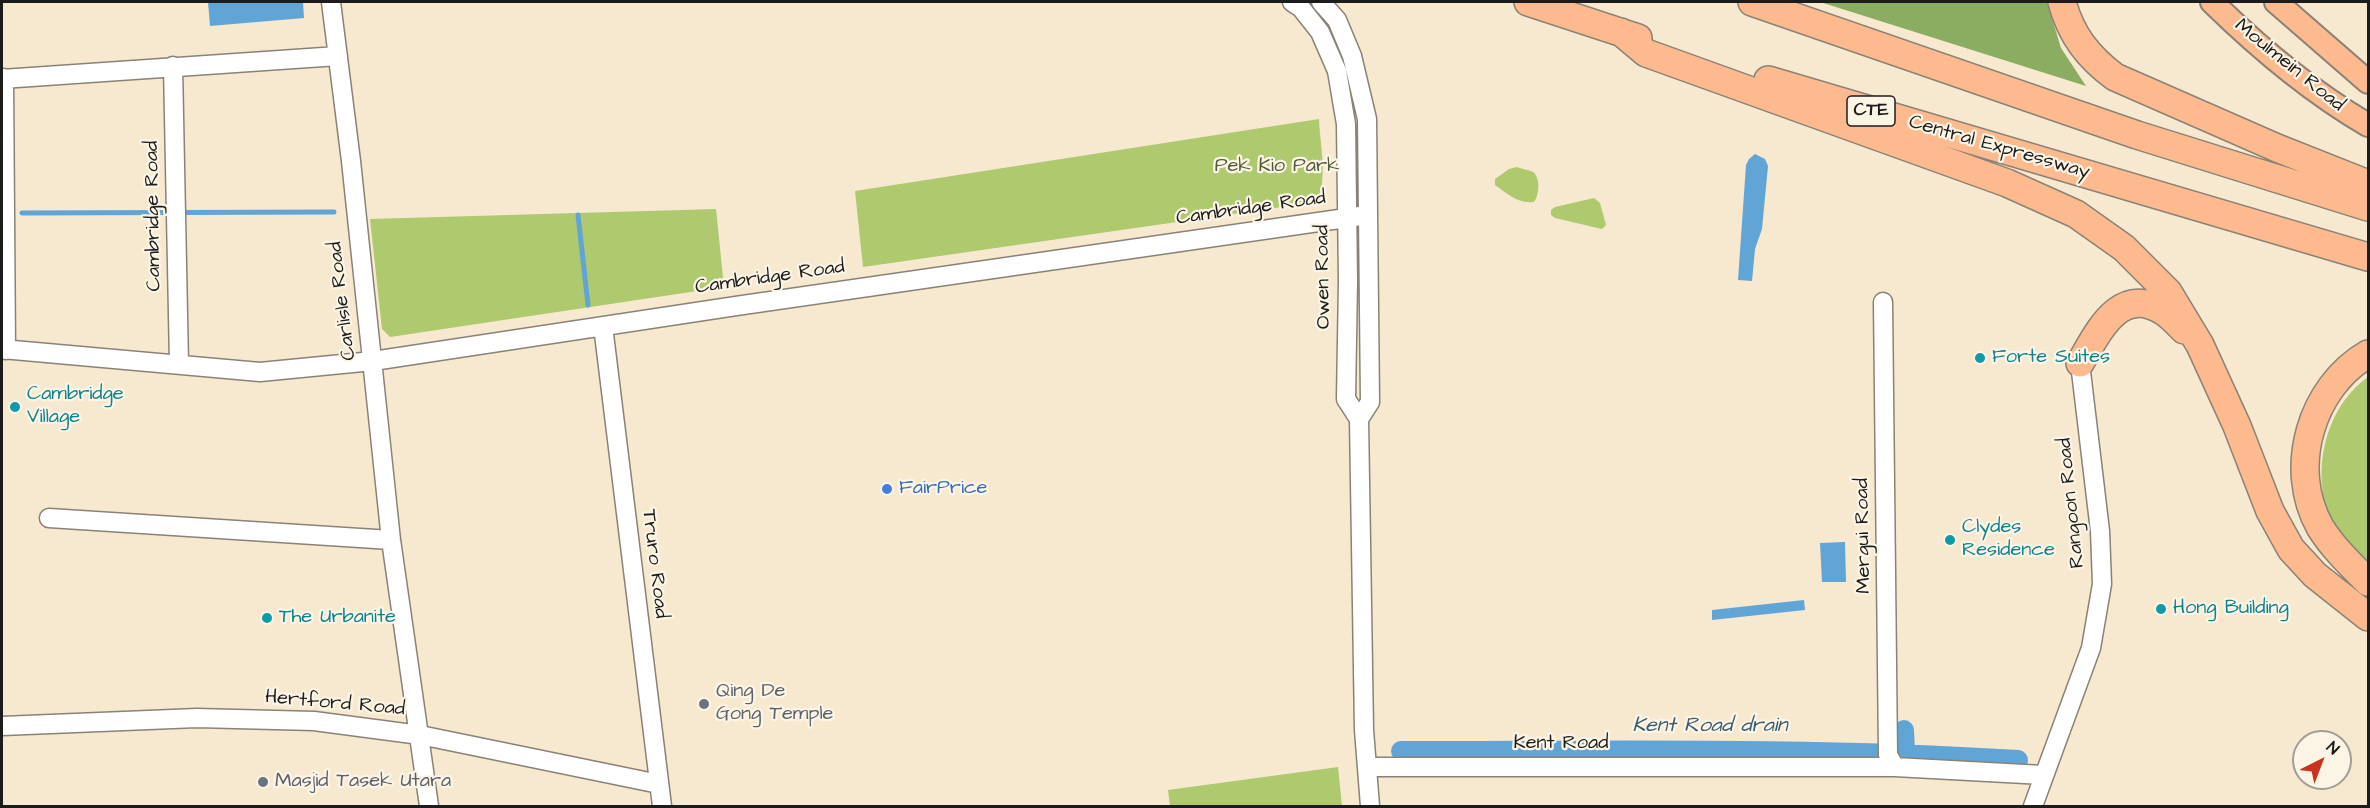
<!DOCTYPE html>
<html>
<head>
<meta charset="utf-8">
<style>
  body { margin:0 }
  #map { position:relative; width:2370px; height:808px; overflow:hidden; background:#f7e8d0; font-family:"Architects Daughter",sans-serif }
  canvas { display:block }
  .frame { position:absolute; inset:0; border:3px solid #1c1c1c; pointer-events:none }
  .north { position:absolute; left:2292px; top:730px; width:60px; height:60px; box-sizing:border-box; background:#fcf5e5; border:2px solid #a29e95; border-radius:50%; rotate:42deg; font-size:16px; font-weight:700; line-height:24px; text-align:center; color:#1c1c1c }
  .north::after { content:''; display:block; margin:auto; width:21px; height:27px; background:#c8321e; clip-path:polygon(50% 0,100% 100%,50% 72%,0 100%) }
</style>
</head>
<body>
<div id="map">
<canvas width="2370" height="808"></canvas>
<div class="frame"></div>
<div class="north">N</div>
</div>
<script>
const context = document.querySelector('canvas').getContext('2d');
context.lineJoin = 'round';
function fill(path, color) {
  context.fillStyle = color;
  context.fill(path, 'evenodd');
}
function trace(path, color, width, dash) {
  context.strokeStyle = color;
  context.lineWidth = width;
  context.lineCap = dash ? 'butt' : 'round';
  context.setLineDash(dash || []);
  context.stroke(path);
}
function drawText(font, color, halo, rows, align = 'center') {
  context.font = font + ' "Architects Daughter",sans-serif';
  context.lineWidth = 4.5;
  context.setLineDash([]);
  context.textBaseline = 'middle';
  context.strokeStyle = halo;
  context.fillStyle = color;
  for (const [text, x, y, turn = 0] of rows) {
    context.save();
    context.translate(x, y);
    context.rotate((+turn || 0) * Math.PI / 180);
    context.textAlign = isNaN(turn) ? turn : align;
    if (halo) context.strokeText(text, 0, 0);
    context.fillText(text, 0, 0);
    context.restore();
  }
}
const green = new Path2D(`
  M1319,119c1,26 9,59 -2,83l-454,65 -8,-76z
  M1517,167c5,2 12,3 16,5 8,6 6,24 1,30 -16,2 -26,-8 -39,-17v-6l14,-10z
  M1594,198l6,5 6,22 -4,4 -47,-11 -4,-3v-5l4,-3z
  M716,209l8,78 -334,50 -8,-8 -12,-110z
  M2368,377v190c-9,-11 -24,-21 -31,-34 -29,-49 -16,-123 31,-156z
  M1338,767l4,39h-172l-2,-16z`);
const forest = new Path2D(`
  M1820,2h227l14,46 25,38z`);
const water = new Path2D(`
  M208,2h95l1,16 -94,8z
  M1755,154l10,5 3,7 -6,63 -7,20 -3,32 -14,-1 8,-115 3,-6z
  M1845,542l1,40h-24l-2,-39z
  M1804,600l1,10 -93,10v-10z`);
const stream = new Path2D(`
  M22,213l312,-1
  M578,215l10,90`);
const canal = new Path2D(`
  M1904,730l1,23
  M1401,751c206,0 412,-4 617,9`);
const minor = new Path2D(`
  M331,2l20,159 40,379 38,266
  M1292,2l9,6 19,24 17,39 9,53 2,157 -2,118 13,20 5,311 6,76
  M1321,2l16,18 15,36 15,63 3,283 -11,17
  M173,66l6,298
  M4,78l2,272
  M2,79l336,-23
  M1883,302l5,453 7,12
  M603,326l59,480
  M2,349l258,23 113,-11 363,-55 631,-91
  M49,518l342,22
  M2,726l195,-8 117,3 106,14 239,49
  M1368,767h527l148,8
  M2033,806l58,-158 11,-64 -2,-53 -20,-168`);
const major = new Path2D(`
  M2212,2c47,46 99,90 156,123
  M2276,2l92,80`);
const highway = new Path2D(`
  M1528,2l110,36
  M1752,2l385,133 231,72
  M2062,2c9,33 26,55 53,75l162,71 91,36
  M1621,32l25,21 361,130 69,31 48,34 44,44 32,53 37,81 33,85 21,38 24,26 53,42
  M1768,80l600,177
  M2368,354c-57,33 -81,114 -48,173 13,21 31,38 48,55
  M2080,363c19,-32 39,-78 83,-52 8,5 15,13 21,19`);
const markers = [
  [1980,358,6,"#0f9aa8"],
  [15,407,6,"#0f9aa8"],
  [887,489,6,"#3f7fe0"],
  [1950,540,6,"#0f9aa8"],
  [2161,609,6,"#0f9aa8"],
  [267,618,6,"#0f9aa8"],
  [704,704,6,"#6b7280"],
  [263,782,6,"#6b7280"]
];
const shields = [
  [1871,111,48]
];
const shieldNames = [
  ["CTE",1871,111]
];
const streetNames = [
  ["Moulmein Road",2289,66,39],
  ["Central Expressway",1999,148,16],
  ["Cambridge Road",1251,209,-8],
  ["Cambridge Road",154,216,-91],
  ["Owen Road",1324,277,-91],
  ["Cambridge Road",770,278,-8],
  ["Carlisle Road",343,301,-97],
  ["Rangoon Road",2072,503,-96],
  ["Mergui Road",1864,536,-91],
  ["Truro Road",654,564,83],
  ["Hertford Road",335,704,5],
  ["Kent Road",1561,744]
];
const parkNames = [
  ["Pek Kio Park",1277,167]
];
const cultureNames = [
  ["Forte Suites",1992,358],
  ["Cambridge",27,395],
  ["Village",27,418],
  ["Clydes",1962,528],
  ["Residence",1962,551],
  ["Hong Building",2173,609],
  ["The Urbanite",279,618]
];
const shopNames = [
  ["FairPrice",899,489]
];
const worshipNames = [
  ["Qing De",716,692],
  ["Gong Temple",716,715],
  ["Masjid Tasek Utara",275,782]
];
const waterNames = [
  ["Kent Road drain",1710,727]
];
fill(green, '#afc96f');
fill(forest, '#8bad62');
fill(water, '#61a4d6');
trace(stream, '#61a4d6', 5);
trace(canal, '#61a4d6', 20);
trace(minor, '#8a8276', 21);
trace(major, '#8a8276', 26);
trace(highway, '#8a8276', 30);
trace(minor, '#fff', 18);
trace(major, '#fcba8e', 22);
trace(highway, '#fcba8e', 27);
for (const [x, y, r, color] of markers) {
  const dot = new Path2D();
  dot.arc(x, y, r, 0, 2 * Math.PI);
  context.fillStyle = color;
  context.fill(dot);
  trace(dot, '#fcf5e5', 2);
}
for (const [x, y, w] of shields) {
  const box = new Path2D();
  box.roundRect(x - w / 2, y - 15, w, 30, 4.5);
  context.fillStyle = '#fcf5e5';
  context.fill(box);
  trace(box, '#1c1c1c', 1.5);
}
drawText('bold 18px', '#1c1c1c', null, shieldNames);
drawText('20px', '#1c1c1c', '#fcf5e5', streetNames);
drawText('20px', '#4f5939', '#fcf5e5', parkNames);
drawText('20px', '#0d838f', '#fcf5e5', cultureNames, 'left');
drawText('20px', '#366cbe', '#fcf5e5', shopNames, 'left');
drawText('20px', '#5b616d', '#fcf5e5', worshipNames, 'left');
drawText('italic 21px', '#3b5970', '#fcf5e5', waterNames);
</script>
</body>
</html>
